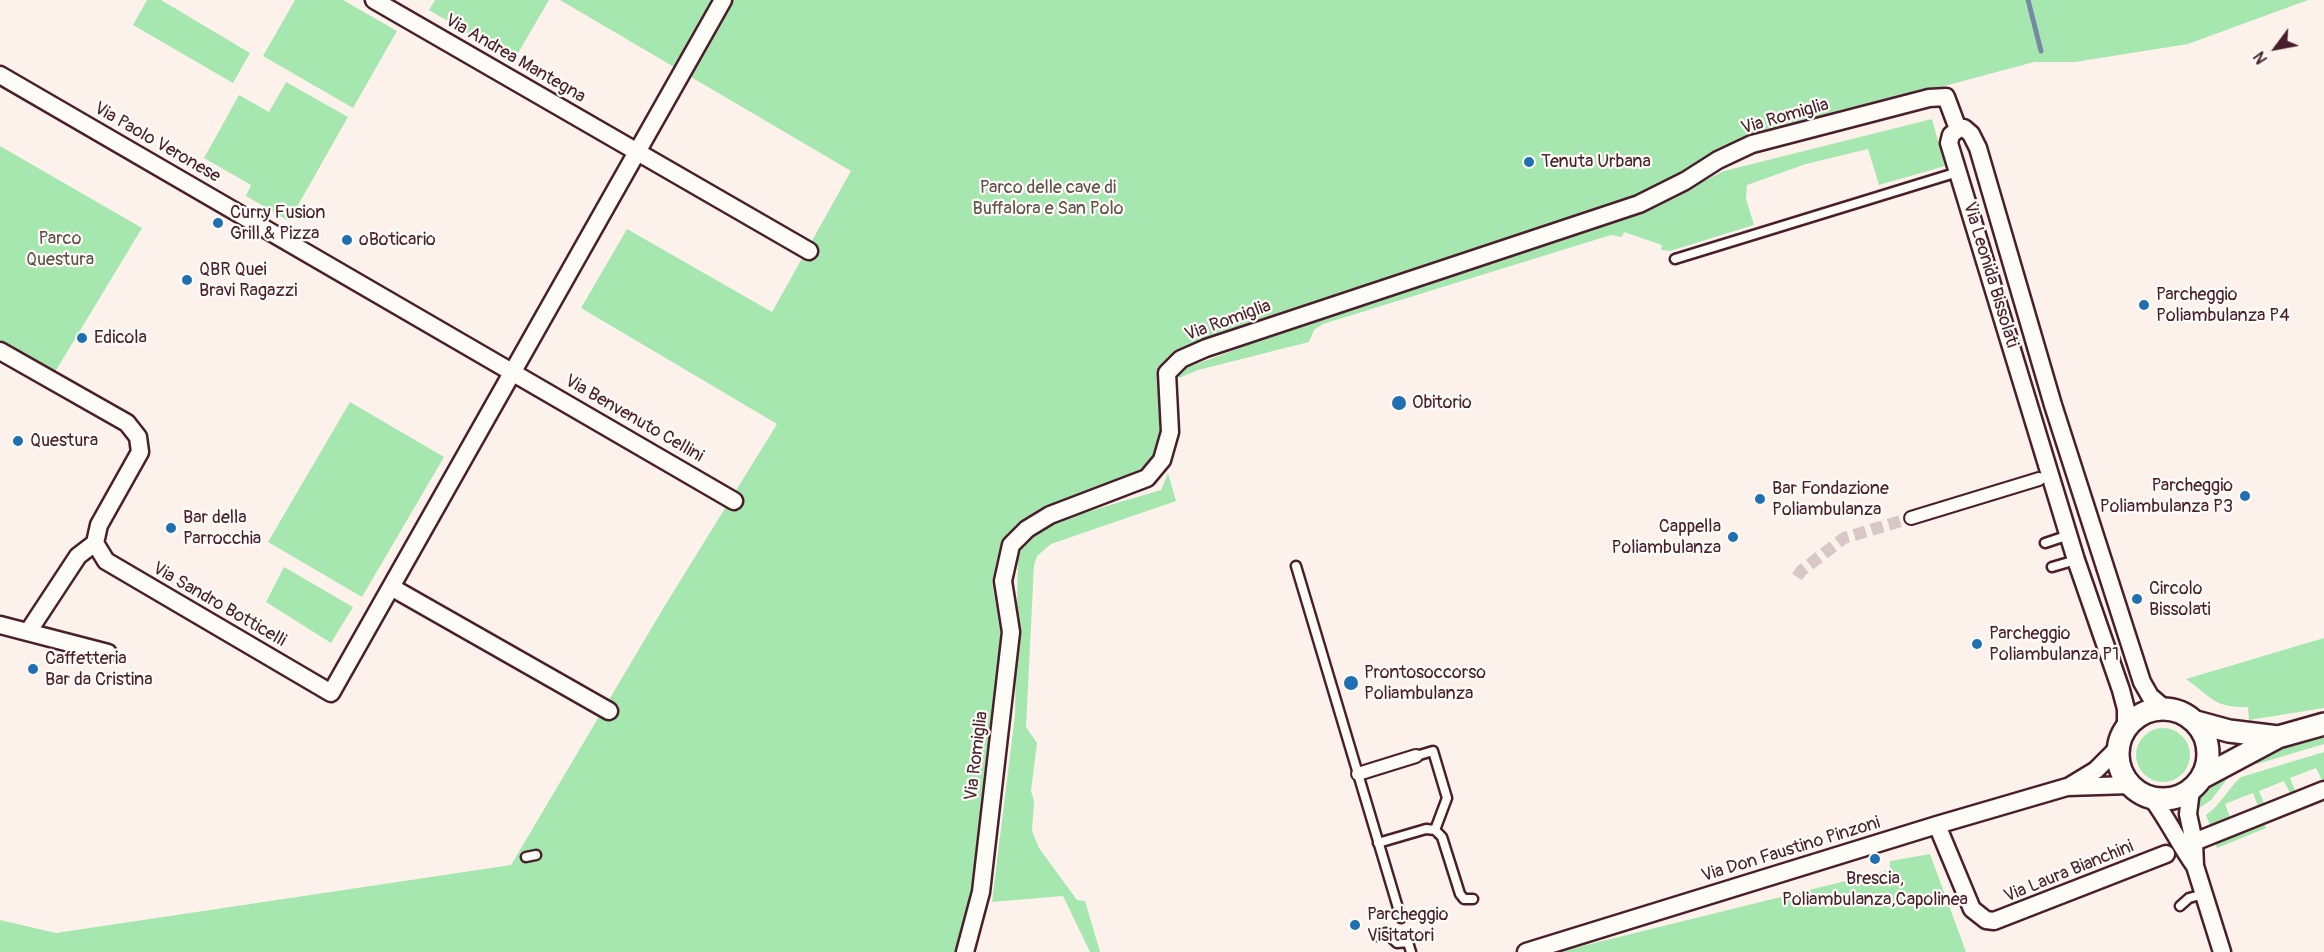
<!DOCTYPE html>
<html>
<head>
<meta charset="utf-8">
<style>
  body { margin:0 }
  #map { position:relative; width:2324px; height:952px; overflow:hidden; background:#fcf2eb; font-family:Pangolin,sans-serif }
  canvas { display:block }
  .north { position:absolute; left:2246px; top:18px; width:60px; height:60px; -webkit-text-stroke:4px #fdfcf7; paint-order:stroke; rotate:238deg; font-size:16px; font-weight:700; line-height:24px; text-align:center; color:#4a1f2b }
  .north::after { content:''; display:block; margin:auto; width:21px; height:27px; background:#4a1f2b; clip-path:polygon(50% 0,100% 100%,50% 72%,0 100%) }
</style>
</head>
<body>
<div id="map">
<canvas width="2324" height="952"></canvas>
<div class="north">N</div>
</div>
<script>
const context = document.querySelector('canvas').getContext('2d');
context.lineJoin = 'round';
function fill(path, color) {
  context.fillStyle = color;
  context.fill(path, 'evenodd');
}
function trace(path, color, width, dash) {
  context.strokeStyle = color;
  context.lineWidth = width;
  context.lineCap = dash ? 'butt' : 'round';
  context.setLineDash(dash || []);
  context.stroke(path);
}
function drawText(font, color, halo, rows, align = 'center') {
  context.font = font + ' Pangolin,sans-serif';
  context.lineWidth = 4.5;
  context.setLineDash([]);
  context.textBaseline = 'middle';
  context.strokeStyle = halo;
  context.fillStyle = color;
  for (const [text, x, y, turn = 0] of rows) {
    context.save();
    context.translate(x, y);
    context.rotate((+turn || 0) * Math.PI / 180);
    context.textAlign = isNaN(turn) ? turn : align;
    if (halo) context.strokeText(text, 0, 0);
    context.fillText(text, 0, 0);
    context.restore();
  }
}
const green = new Path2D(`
  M147,0h14l89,53 -17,30 -100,-58z
  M295,0h48l54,31 -44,77 -90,-52z
  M435,0h114l-35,60 -85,-50z
  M560,0h1748l-120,44 -113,18h-41l-284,76 -110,62 -436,141 -30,13 -17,20 3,59 -6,22 -12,14 -95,39 -25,13 -22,26 -8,35 9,53 -26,256 -18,61h-957v-32l56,13 455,-68 153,-258 113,-183 -196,-116 46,-79 145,83 79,-141z
  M286,82l62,35 -59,104 -43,-25 5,-11 -47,-27 35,-63 30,17z
  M1932,119l13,47 -66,19 -11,-36 -62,15 -59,21 -1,14 8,26 -84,26 -9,-1 1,-5 -38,-13 -2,5 -11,-2 -288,89 -9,6 -5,12 -111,28 -19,8v-6l7,-4 115,-43 294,-96 55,-21 74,-37z
  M0,146l142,82 -87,144 -55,-32z
  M350,402l94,55 -82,140 -94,-55z
  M1168,473l8,28 -125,43 -14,12 -3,9 -8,162 11,16 -6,48 3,10 -2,30 7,17 38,52 8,1 15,51h-10l-27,-56 -71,6 23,-187 3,-160 9,-15 29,-19 105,-31z
  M284,567l69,40 -22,36 -65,-41z
  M2324,638v70l-75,12 -1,-13c-35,1 -36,-10 -62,-28z
  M2136 755a27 27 0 1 1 54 0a27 27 0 1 1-54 0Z
  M2324,734v10l-67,20 -5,-5z
  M2324,752v27l-2,1 -6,-12 -26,10 5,13 -5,2 -6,-12 -25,10 5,12 -6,3 -5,-13 -28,11 5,13 -20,8 -4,-10c16,-11 21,-26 35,-38z
  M2231,774l-20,26 -16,11c5,-18 17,-33 36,-37z
  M2264,823l2,5 -49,20 -2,-5z
  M1930,854l36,98h-408l332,-82v-9z`);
const stream = new Path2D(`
  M2028,0l13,51`);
const pedestrianTunnel = new Path2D(`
  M1797,577l4,-6 43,-33 67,-20`);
const service = new Path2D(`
  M1675,259l283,-87
  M2045,543l24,-8
  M1296,566l105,352
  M2052,567l24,-7
  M1416,756l17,-5 14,47 -12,32
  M1378,843l48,-14 9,1 7,7 18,57 4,5h9
  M526,857l10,-2
  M2180,906l9,-8 15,-4
  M1377,936l9,-3 11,10 11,-1
  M1406,936l5,16`);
const pedestrian = new Path2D(`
  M1911,518l128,-39
  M1358,774l58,-18`);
const minor = new Path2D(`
  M374,0l435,251
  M0,75l734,426
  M1958,129l-7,6 -2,8 127,417 45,130 5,19v20
  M1958,129l6,-1 7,6 7,14 75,257 89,277 8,14 14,12
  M0,351l127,72 11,14 2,15 -41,73 -4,18 11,18 225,132 392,-693
  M391,587l218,124
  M0,625l108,28
  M28,632l50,-76 17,-13
  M2068,787l28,-17 23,-23
  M2191,790l-3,24 6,28 1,24 27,86
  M2151,797c17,22 28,47 44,69
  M1937,825l35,84 14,11 8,1 172,-67
  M2194,842l130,-52
  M965,952l16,-60 30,-260 -8,-51 8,-36 16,-16 23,-14 97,-37 15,-18 8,-28 -3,-59 14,-14 25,-11 433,-144 46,-23 33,-21 34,-16 177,-46 17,-1 12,32
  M1526,952l411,-127 130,-38 63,-2`);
const tertiary = new Path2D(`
  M2118 754a45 45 0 1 1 90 0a45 45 0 1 1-90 0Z
  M2196,722l33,9 49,6
  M2203,777l75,-40 46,-13`);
const markers = [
  [1529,162,6,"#1f6fb2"],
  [218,223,6,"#1f6fb2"],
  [347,240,6,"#1f6fb2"],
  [187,280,6,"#1f6fb2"],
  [2144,305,6,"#1f6fb2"],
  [82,338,6,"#1f6fb2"],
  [1399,403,8,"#1f6fb2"],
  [18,441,6,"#1f6fb2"],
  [2245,496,6,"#1f6fb2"],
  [1760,499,6,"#1f6fb2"],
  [171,528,6,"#1f6fb2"],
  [1733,537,6,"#1f6fb2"],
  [2137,599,6,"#1f6fb2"],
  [1977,644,6,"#1f6fb2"],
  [33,669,6,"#1f6fb2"],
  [1351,683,8,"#1f6fb2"],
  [1875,859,6,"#1f6fb2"],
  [1355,925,6,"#1f6fb2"]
];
const streetNames = [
  ["Via Andrea Mantegna",515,59,30],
  ["Via Romiglia",1785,117,-16],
  ["Via Paolo Veronese",157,143,30],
  ["Via Leonida Bissolati",1990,275,73],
  ["Via Romiglia",1228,321,-20],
  ["Via Benvenuto Cellini",634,419,30],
  ["Via Sandro Botticelli",219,605,30],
  ["Via Romiglia",977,756,-83],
  ["Via Don Faustino Pinzoni",1791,850,-17],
  ["Via Laura Bianchini",2069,872,-22]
];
const poiNames = [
  ["Tenuta Urbana",1541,162],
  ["Curry Fusion",230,213],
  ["Grill & Pizza",230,234],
  ["oBoticario",359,240],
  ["QBR Quei",199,270],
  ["Bravi Ragazzi",199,291],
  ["Parcheggio",2156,295],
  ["Poliambulanza P4",2156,316],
  ["Edicola",94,338],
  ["Obitorio",1412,403],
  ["Questura",30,441],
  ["Parcheggio",2233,486,"right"],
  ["Poliambulanza P3",2233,507,"right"],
  ["Bar Fondazione",1772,489],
  ["Poliambulanza",1772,510],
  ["Bar della",183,518],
  ["Parrocchia",183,539],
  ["Cappella",1721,527,"right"],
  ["Poliambulanza",1721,548,"right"],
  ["Circolo",2149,589],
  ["Bissolati",2149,610],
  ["Parcheggio",1989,634],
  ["Poliambulanza P1",1989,655],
  ["Caffetteria",45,659],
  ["Bar da Cristina",45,680],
  ["Prontosoccorso",1364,673],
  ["Poliambulanza",1364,694],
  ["Brescia,",1875,879,"center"],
  ["Poliambulanza,Capolinea",1875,900,"center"],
  ["Parcheggio",1367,915],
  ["Visitatori",1367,936]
];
const parkNames = [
  ["Parco delle cave di",1048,188],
  ["Buffalora e San Polo",1048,209],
  ["Parco",60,239],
  ["Questura",60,260]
];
fill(green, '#a6e7b0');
trace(stream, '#768aa4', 5);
trace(pedestrianTunnel, '#d8c8c5', 12, [12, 6]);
trace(service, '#4a1f2b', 13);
trace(pedestrian, '#4a1f2b', 16);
trace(minor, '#4a1f2b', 21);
trace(tertiary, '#4a1f2b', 26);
trace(service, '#fdfcf7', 8);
trace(pedestrian, '#fdfcf7', 12);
trace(minor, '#fdfcf7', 16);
trace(tertiary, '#fdfcf7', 21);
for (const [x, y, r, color] of markers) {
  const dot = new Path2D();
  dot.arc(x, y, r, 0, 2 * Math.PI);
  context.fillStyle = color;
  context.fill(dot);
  trace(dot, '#fdfcf7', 2);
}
drawText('18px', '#4a1f2b', '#fdfcf7', streetNames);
drawText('18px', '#4a1f2b', '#fdfcf7', poiNames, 'left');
drawText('18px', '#61514c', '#fdfcf7', parkNames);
</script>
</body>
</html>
